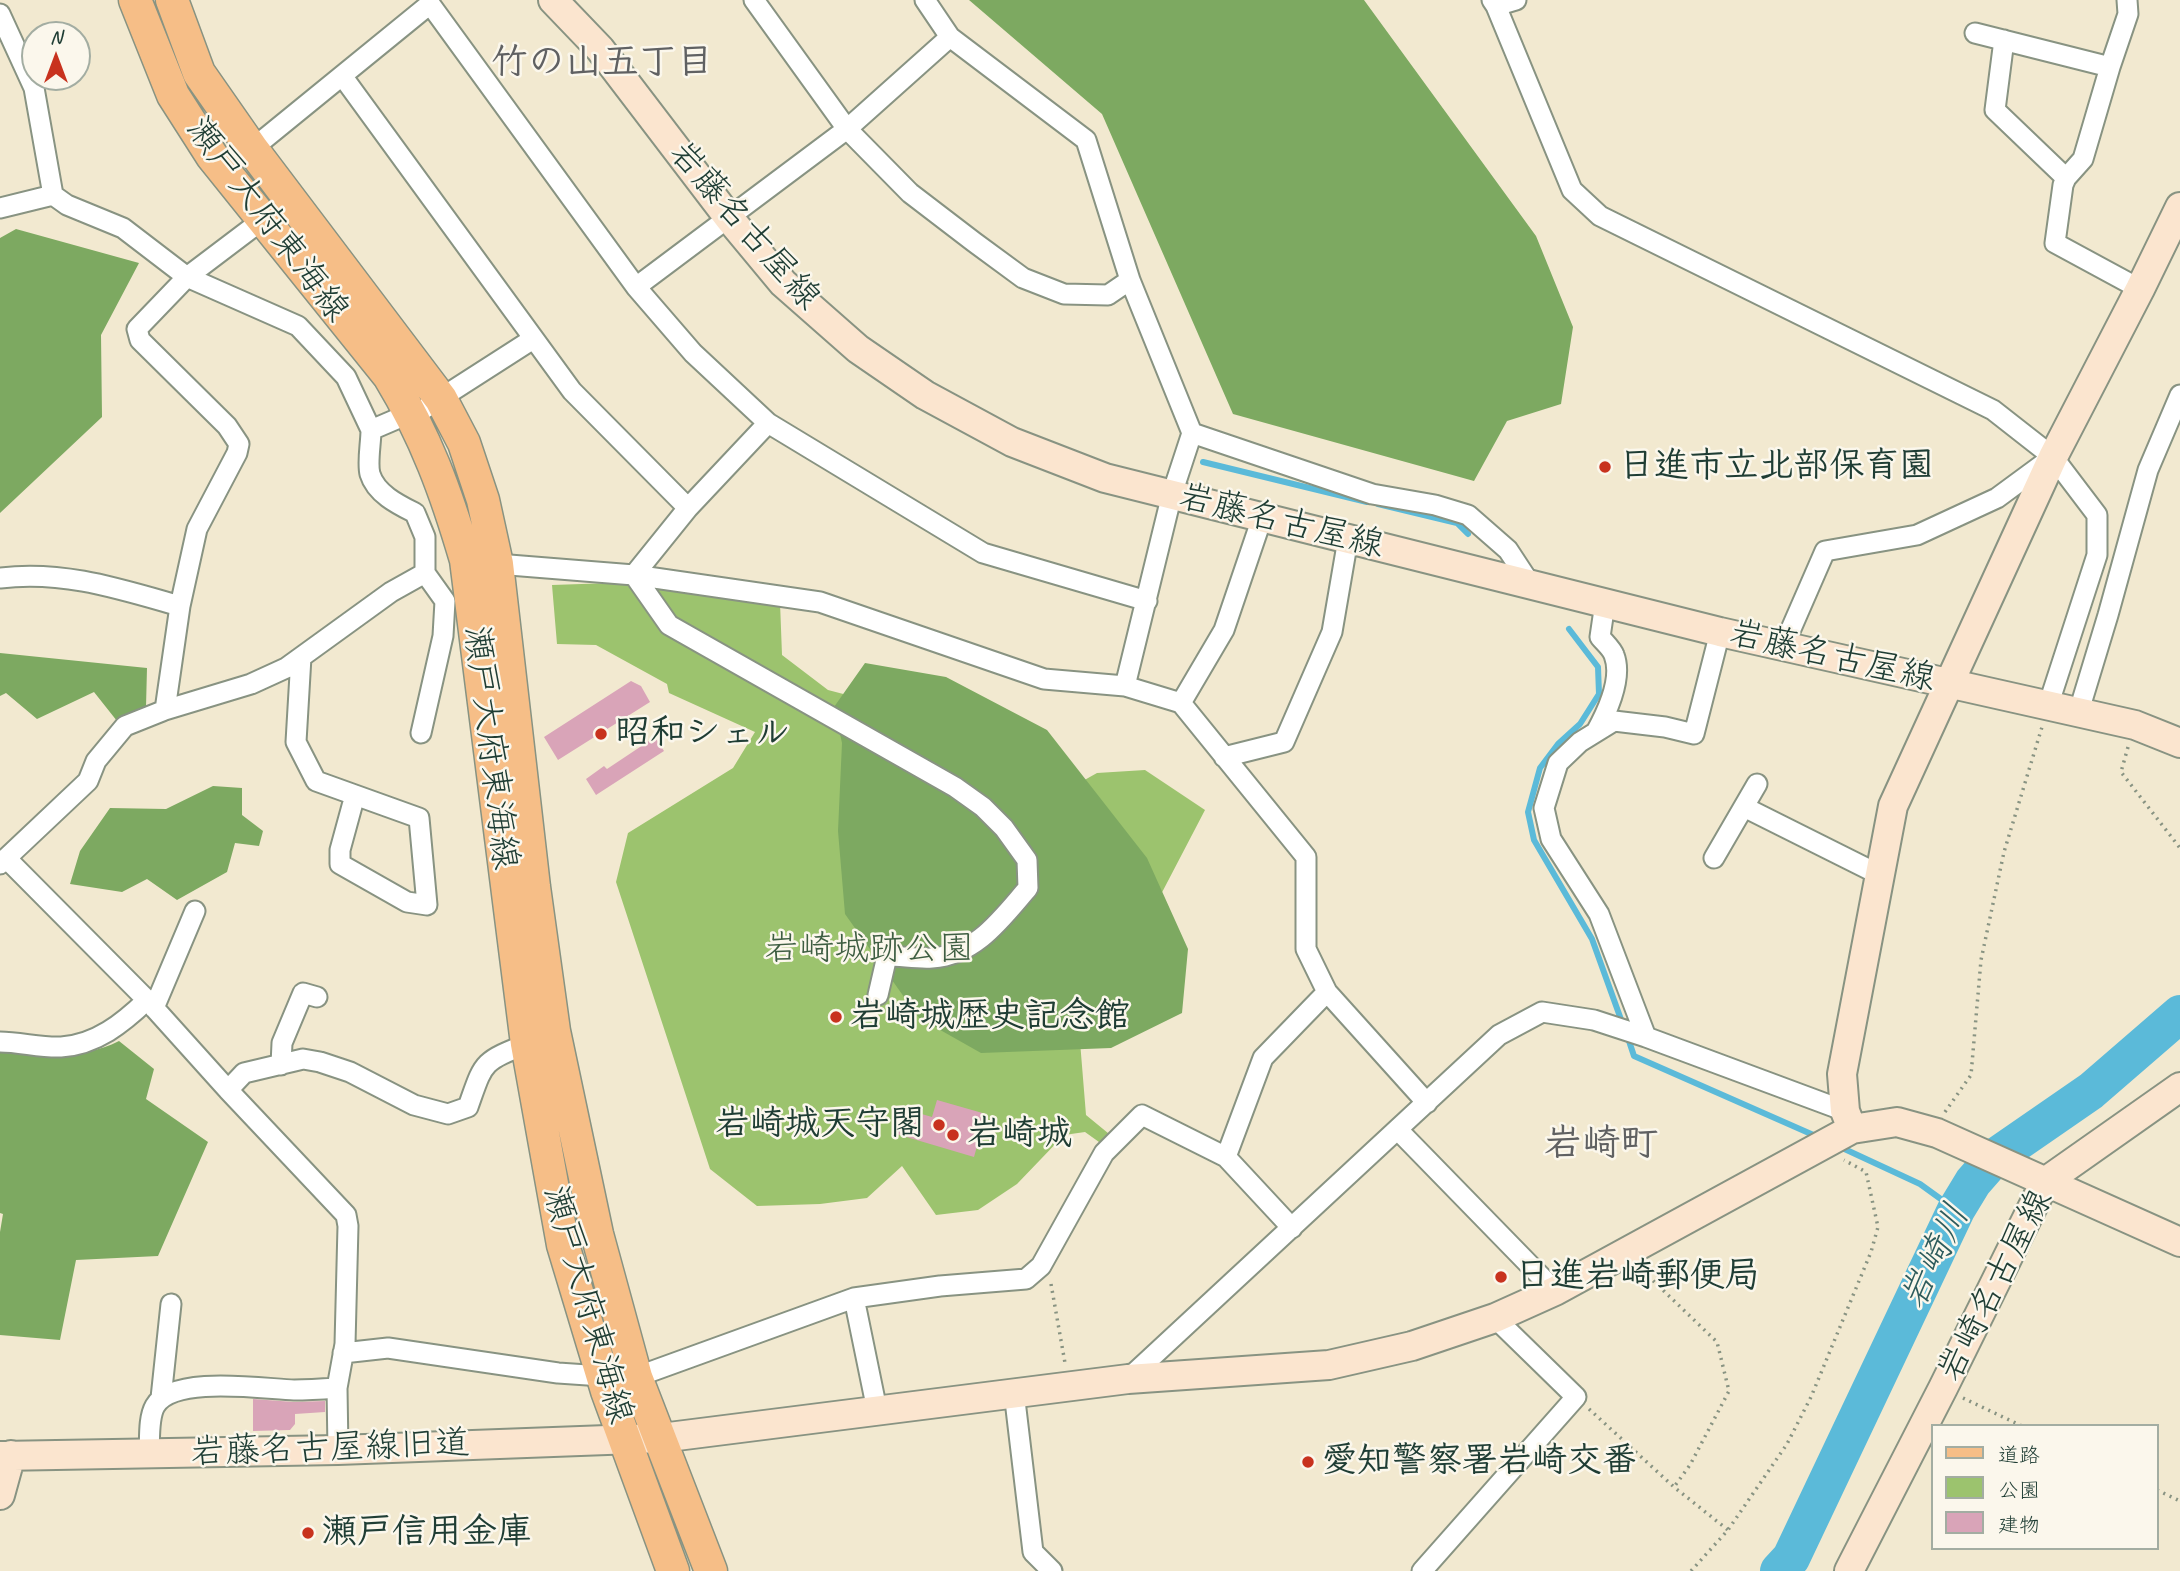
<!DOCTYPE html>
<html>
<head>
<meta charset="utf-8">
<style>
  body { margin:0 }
  #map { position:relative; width:2180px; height:1571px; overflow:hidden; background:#f2e9d0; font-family:Caveat,"Klee One",sans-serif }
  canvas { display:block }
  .legend { position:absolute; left:1931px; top:1424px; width:228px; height:126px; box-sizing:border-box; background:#fbf7ec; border:2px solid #a3ada2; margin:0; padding:9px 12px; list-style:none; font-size:21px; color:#1f3d34 }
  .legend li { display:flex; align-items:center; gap:14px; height:35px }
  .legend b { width:35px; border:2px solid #a3ada2 }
  .north { position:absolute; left:21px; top:21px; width:70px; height:70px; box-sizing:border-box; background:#fbf7ec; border:2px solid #a3ada2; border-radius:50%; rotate:0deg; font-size:19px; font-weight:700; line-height:28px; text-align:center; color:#1f3d34 }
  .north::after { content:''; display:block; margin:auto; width:24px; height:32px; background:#c8321e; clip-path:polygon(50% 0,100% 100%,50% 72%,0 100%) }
</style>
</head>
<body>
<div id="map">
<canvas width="2180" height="1571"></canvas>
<ul class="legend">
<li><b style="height:9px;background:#f6be87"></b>道路</li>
<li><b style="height:19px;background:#9cc36e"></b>公園</li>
<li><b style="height:19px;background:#d9a4b8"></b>建物</li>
</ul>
<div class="north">N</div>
</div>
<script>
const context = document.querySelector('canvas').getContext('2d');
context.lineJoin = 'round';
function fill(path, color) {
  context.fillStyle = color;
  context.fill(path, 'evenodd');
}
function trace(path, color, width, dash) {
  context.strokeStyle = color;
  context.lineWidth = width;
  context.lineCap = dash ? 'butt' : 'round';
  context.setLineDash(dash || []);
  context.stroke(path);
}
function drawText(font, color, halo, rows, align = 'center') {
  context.font = font + ' Caveat,"Klee One",sans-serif';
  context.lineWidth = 5;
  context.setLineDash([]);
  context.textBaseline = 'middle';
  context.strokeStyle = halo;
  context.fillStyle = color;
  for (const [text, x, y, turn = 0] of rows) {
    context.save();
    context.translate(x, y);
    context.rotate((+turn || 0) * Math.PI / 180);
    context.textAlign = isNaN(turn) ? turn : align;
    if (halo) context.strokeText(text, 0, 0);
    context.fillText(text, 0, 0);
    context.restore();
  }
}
const green = new Path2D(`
  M641,582l139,20 2,53 46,35 65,17 179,80 25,-14 48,-3 60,40 -48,92 -78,127 7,86 28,23 -1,14 -28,-20 -21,3 -47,49 -39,26 -42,5 -34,-49 -35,32 -47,6 -63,2 -47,-37 -94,-287 12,-49 105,-65 22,-36 -86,-39 -2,-9 -71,-39 -39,-1 -5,-59z`);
const forest = new Path2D(`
  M969,0h395l172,236 37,91 -12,77 -54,17 -33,60 -241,-67 -131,-300z
  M16,229l123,34 -38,72 1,82 -102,96v-275z
  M0,653l147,15 -1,39 -29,14 -23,-29 -57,27 -31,-26 -6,3z
  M865,663l81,14 101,53 100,128 41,91 -6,64 -71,35 -130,5 -62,-35 -74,-104 -7,-83 4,-88 -8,-36z
  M213,786l29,2v27l21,16 -4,15 -24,-3 -8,29 -50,28 -30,-21 -25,13 -52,-8 10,-33 30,-43 56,1z
  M119,1041l35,28 -8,30 62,43 -50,114 -82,4 -16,80 -60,-5v-103l3,-18 -3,-1v-163c40,3 82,10 119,-9z`);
const stream = new Path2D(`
  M1203,462l164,40
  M1378,504l79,19 11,11
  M1569,629l29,38 1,27 -19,30 -22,20 -18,24 -12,44 6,28 58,99 31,86
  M1627,1035l7,21 184,81
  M1838,1146l82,38 36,26`);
const river = new Path2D(`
  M1779,1571l12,-13 165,-348 17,-28 21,-24 97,-67 89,-77`);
const building = new Path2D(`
  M631,681l10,5 9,16 -92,58 -14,-23z
  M655,737l9,14 -68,44 -10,-16 18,-13 3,3z
  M937,1100l49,14 -12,43 -81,-24 8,-25 31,9z
  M253,1399l41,3 31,-1v11l-30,2v10l-5,6 -37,1z`);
const path = new Path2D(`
  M2128,747l-7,25 59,76
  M1945,1112l26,-37 10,-115 23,-108 38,-125
  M1643,1271l74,71 12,49 -39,74 -16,22
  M1051,1284l14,79
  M1963,1398l59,28
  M1589,1409l85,78 54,43
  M2157,1490l23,11
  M1691,1571l37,-41 59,-86 24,-47 60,-145 7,-25 -12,-55 -22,-12`);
const street = new Path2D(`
  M754,0l93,129 63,64 64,49 49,36 41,16 44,1 22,-15
  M925,0l25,37 136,103 44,140 62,153 -20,61 -47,192
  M1492,0l4,6 76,184 28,26 393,194 60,47 44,58v40l-49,151
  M2127,0l1,14 -18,53 -27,92 -17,19 -3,7 -8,58 85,46
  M1496,6l20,-6
  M0,14l34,74 19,107
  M1975,33l135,34
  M2004,40l-9,70 71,68
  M343,77l229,314 116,117
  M252,149l178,-145 206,283 57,66 75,70 215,130 164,48
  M0,208l53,-13 14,10 56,23 64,49 111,49 48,51 25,53 28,-12 14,-2 120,-77
  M636,287l211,-158 103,-92
  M371,430c0,13 -4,33 -1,44 6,20 29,31 45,39l10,24v36l20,28 -2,35 -22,97
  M1192,433l180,61 63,11 33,10 40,35 23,35
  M497,564l137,11 186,27 224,77 81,7 56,17 125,154v92l21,43 100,111
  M634,575l35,50 286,162 28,20 21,21 23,32 1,28c-26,30 -52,67 -96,70 -15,1 -30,-2 -45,-2l-9,39
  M634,575l54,-67 80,-85
  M0,578c63,-8 120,11 180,28
  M1784,645l41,-94 92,-16 80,-37 53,-39
  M301,657l-5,85 20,39 103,37 8,87 -20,-3 -67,-38v-14l15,-55
  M1181,703l43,-73 38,-112
  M165,710l15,-104 17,-77 40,-76 2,-9 -12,-18 -87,-86 -3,-11 50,-52 74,-56
  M2078,714l30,-99 40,-145 32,-75
  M1596,732c11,-20 27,-54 18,-77 -2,-6 -10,-13 -14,-18l5,-34
  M1224,757l60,-15 48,-110 16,-93
  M1744,807l136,68
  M6,858l141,142 81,90 118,125 2,11 -3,118 -8,44 1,62
  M1714,858l43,-74
  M0,864l88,-83 8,-20 29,-35 40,-16 86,-26 35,-16 105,-76 34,-19
  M154,1008l41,-97
  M1646,1037l-47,-123 -48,-75 -7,-31 14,-45 22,-21 34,-21 51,6 29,7 26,-102
  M0,1042c20,0 41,6 61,5 35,-2 62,-24 86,-47
  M281,1065l1,-22 21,-50 14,4
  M228,1090l16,-17 59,-14 17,3 30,10 64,33 34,9 20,-7c16,-45 13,-45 59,-63
  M1398,1130l157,161
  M1226,1157l37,-99 64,-66
  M854,1298l23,112
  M343,1353l45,-5 170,25 44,3
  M636,1377l218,-79 86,-12 86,-7 15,-13 63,-113 38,-38 84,42 66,71
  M1128,1379l371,-344 43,-23 52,8 52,17 199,74
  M1014,1392l19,160 19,19
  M161,1398l10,-94
  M149,1454c1,-14 -1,-36 6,-48 18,-31 108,-17 139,-16 15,0 29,-1 43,-2
  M1422,1571l154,-174 -81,-79`);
const secondary = new Path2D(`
  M553,0l47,49 129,169 54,65 75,66 67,46 87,47 93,36 615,154 415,93 45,18
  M1852,1129l-7,-18 -3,-37 51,-268 160,-349 87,-168 40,-82
  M0,1456l338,-6 323,-12 467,-59 201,-14 83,-19 83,-28 60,-27 297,-162 45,-7 40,11 243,109
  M0,1495l11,-40
  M1849,1571l94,-183 102,-206 135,-95`);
const primary = new Path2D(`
  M135,0l38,95 39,61 177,220c37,61 57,116 77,184l61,484 36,201 44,146 66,180
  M172,0l27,73 53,76 189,250 23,44 19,57 14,64 37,323 20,144 43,203 39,143 75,194`);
const markers = [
  [1605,467,7,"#c8321e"],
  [601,734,7,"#c8321e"],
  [836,1017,7,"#c8321e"],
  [939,1125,7,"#c8321e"],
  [953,1135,7,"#c8321e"],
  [1501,1277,7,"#c8321e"],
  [1308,1462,7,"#c8321e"],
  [308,1533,7,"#c8321e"]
];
const streetNames = [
  ["瀬戸大府東海線",267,220,53],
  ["岩藤名古屋線",744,226,49],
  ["岩藤名古屋線",1281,522,14],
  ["岩藤名古屋線",1832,657,13],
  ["瀬戸大府東海線",490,748,83],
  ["岩崎名古屋線",1996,1286,-63],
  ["瀬戸大府東海線",587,1305,74],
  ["岩藤名古屋線旧道",330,1449,-2]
];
const poiNames = [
  ["日進市立北部保育園",1619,467],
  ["昭和シェル",615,734],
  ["岩崎城歴史記念館",850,1017],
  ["岩崎城天守閣",925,1125,"right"],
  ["岩崎城",967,1135],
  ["日進岩崎郵便局",1515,1277],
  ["愛知警察署岩崎交番",1322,1462],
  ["瀬戸信用金庫",322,1533]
];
const parkNames = [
  ["岩崎城跡公園",869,950]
];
const neighbourhoodNames = [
  ["竹の山五丁目",602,63]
];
const waterNames = [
  ["岩崎川",1936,1257,-64]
];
const quarterNames = [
  ["岩崎町",1601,1145]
];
fill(green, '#9cc36e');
fill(forest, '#7da961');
trace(stream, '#5bbad9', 6);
trace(river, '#5bbad9', 38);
fill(building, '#d9a4b8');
trace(street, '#889382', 23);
trace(secondary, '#889382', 32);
trace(primary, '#889382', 35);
trace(path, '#889382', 3.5, [2, 5]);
trace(street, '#fff', 19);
trace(secondary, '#fbe5cf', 28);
trace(primary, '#f6be87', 32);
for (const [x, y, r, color] of markers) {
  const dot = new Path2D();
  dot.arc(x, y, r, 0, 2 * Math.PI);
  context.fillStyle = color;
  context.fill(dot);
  trace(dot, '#fbf7ec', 2.5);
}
drawText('35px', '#1f3d34', '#fbf7ec', streetNames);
drawText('bold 35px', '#1f3d34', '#fbf7ec', poiNames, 'left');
drawText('35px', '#3e5e42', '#fbf7ec', parkNames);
drawText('bold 37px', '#606162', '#fbf7ec', neighbourhoodNames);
drawText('italic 37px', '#2e5c5d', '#fbf7ec', waterNames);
drawText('bold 38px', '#606162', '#fbf7ec', quarterNames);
</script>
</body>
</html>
